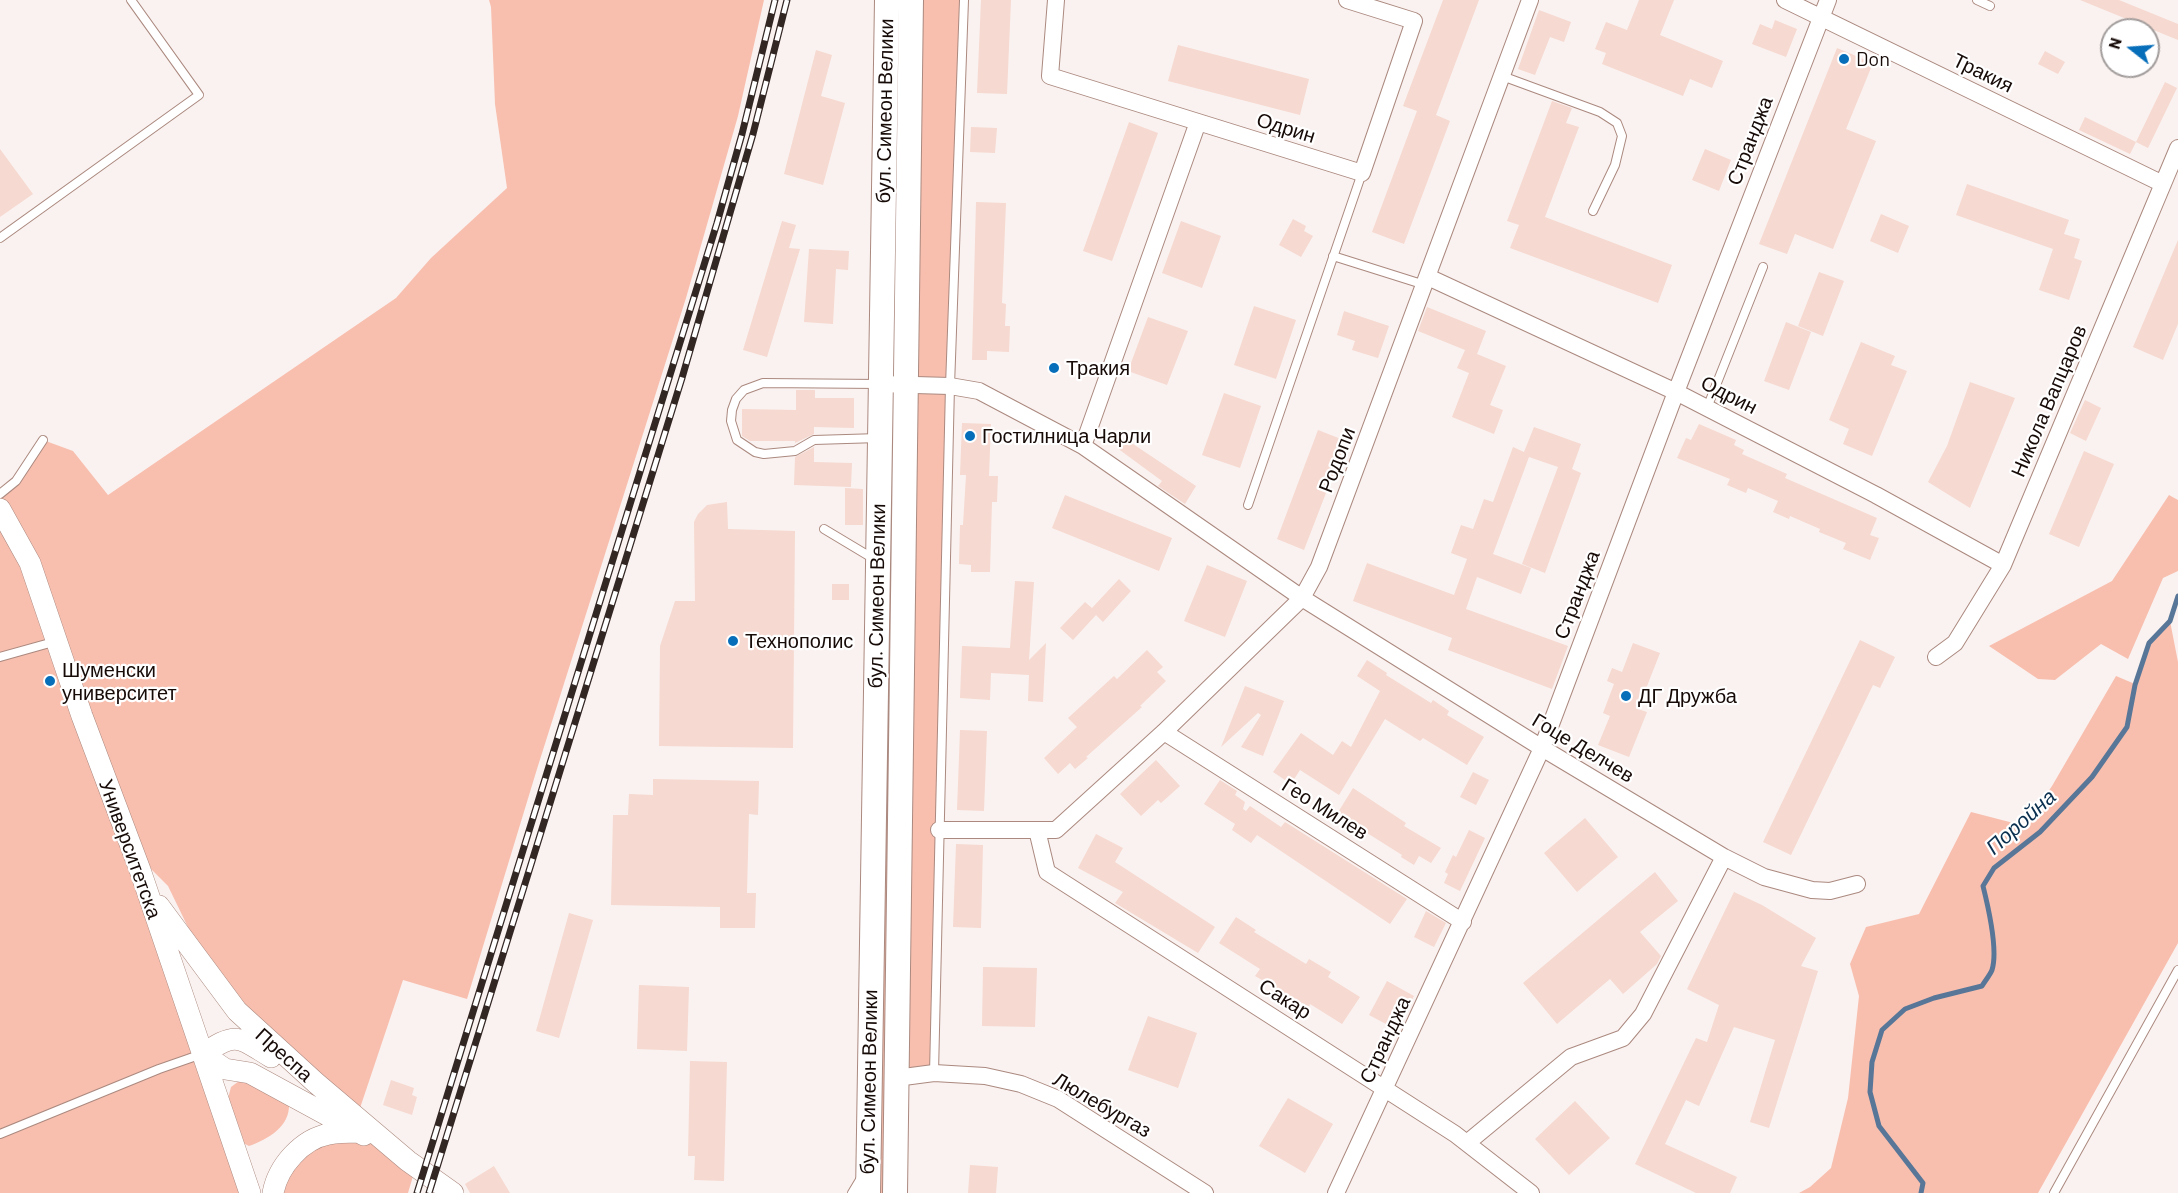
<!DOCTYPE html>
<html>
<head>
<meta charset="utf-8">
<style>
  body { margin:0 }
  #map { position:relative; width:2178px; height:1193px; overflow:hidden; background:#faf2f0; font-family:Barlow,sans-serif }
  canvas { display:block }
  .north { position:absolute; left:2100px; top:18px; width:60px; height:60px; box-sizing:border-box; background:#fff; border:2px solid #a29d9c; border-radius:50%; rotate:287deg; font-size:16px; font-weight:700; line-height:24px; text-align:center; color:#170b08 }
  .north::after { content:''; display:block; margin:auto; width:21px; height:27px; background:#076eba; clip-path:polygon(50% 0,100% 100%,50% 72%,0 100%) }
</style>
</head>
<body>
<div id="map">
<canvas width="2178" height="1193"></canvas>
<div class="north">N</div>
</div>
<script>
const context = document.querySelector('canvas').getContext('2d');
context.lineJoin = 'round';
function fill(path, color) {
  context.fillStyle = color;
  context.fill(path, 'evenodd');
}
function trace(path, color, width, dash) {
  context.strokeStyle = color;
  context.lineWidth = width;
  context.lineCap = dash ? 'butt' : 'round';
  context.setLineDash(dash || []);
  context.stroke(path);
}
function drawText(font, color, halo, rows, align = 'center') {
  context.font = font + ' Barlow,sans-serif';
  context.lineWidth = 4.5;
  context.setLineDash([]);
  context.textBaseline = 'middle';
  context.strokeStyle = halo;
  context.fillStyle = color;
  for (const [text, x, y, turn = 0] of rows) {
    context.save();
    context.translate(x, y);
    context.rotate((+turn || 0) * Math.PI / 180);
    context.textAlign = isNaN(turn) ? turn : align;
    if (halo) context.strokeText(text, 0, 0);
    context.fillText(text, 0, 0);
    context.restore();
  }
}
const green = new Path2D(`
  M489,0h275l-26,116 -52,182 -149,471 -70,230 -64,-19 -46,137 59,49 -8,27h-135l12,-28 71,-47 -140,-133 -48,-99 -36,-36 118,343h-250v-699l16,-13 27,-41 30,11 35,44 288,-197 35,-40 76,-70 -12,-84 -4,-97z
  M911,0h53l-30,1073 -38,5z
  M898,461l-13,732h-13l18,-731z
  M2169,495l9,5v71l-15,7 -35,81 -27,-15 -46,36 -17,-1 -49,-33 123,-65z
  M2170,621l8,41v281l-140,250h-239l11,-6 21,-19 17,-70 11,-102 -9,-32 16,-37 53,-13 52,-102 54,14 27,-40 64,-110 19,8 14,-41z
  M243,1078l46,26c1,23 -21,35 -40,42l-10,-5 -12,-39 4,-15z`);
const stream = new Path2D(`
  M1921,1193l2,-10 -44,-57 -9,-34 2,-30 10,-32 23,-21 29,-11 48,-12c3,-5 8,-11 10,-16 6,-19 -4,-64 -9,-84l11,-18 46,-36 52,-55 35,-50 8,-42 14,-42 21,-22 8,-25`);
const building = new Path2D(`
  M981,0h30l-4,94 -30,-1z
  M1443,0h36l-43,115 14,6 -46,123 -32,-12 45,-121 -14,-5z
  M1639,0h35l-14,35 63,26 -11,27 -22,-9 -7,17 -81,-32 4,-11 -11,-4 11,-27 21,8z
  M2080,0h39l59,24v16z
  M1539,10l32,12 -7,20 -14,-5 -15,38 -17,-6z
  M1775,20l22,9 -11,28 -34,-13 8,-20 12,5z
  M1178,45l131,34 -9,36 -132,-34z
  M1837,48l36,15 -27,66 30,12 -43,108 -38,-15 -8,20 -28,-10z
  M816,50l16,5 -11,41 24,7 -22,82 -39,-11z
  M2045,51l20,11 -7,12 -20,-10z
  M2165,82l12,6 -29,60 -12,-6z
  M1552,101l20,7 -6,15 13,4 -34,90 127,48 -14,38 -148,-55 9,-23 -12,-4z
  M2085,117l51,25 -6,12 -51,-24z
  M1129,122l29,11 -46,128 -29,-10z
  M971,127l26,1 -2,25 -25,-1z
  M0,149l33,45 -33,23z
  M1705,149l26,11 -12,31 -27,-11z
  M1967,184l102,36 -5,14 16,5 -6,19 8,3 -13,39 -30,-10 14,-41 -97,-34z
  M976,202l30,1 -4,100 4,1 -1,22h5l-1,26 -22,-1v9h-15z
  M1881,214l28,12 -11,27 -28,-12z
  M1293,219l13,7 -2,5 9,5 -12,21 -22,-12z
  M782,221l14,4 -7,23 11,1 -33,108 -24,-7z
  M1181,221l40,15 -19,52 -40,-15z
  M2178,240v84l-15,36 -30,-13z
  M809,249l40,2 -1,19 -12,-1 -3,55 -29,-2z
  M1819,272l25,9 -21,55 -25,-10z
  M1254,306l42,14 -20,59 -42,-14z
  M1427,307l59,24 -9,23 29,12 -16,39 13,5 -9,24 -42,-17 17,-44 -12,-5 8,-18 -47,-19z
  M1344,311l45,15 -11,32 -26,-8 3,-9 -18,-6z
  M1148,317l40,14 -21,54 -39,-14z
  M1786,322l25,10 -22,58 -25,-9z
  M1861,342l34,14 -4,9 16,6 -35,85 -29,-12 6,-15 -20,-9z
  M1970,382l45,16 -45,110 -42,-26 19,-36z
  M796,390h19v8h39v30l-40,-1v7l-19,9v-2h-45l-8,-5v-27l54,1z
  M1224,393l37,13 -21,62 -38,-13z
  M2085,400l16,8 -15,33 -16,-8z
  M962,423l29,1 -2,52h9l-1,26h-5l-2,70h-19v-7l-12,-1 1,-39h3l3,-50h-6z
  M1699,424l37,16 -2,5 10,5 -2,4 45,20 -2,4 92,40 -7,17 9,3 -9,22 -27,-11 3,-6 -27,-11 1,-3 -30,-13 -1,3 -16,-7 5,-11 -30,-13 -2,5 -19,-8 3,-6 -53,-21 9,-20 5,2z
  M1534,427l47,17 -9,25 9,4 -36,100 -23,-9 36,-97 -29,-10 -36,97 38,14 -10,26 -44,-17 -11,32 102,37 -16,43 -104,-39 4,-12 -99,-37 14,-38 87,32 13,-36 -16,-6 10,-28 12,4 11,-30 9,3 20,-55 11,5z
  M1318,430l28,11 -42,109 -27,-11z
  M1124,438l72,48 -11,18 -27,-18 4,-5 -45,-33z
  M814,447v15l38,1 -1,24 -57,-2 1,-28z
  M2084,451l30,13 -35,83 -30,-13z
  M845,488l18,1v36h-18z
  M1065,495l107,43 -13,33 -107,-43z
  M727,502l1,27 67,2 -2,217 -134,-2 1,-100 15,-45h20l-1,-79 4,-8 9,-9z
  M1207,565l40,16 -22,56 -41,-16z
  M1119,579l12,12 -28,31 -7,-7 -23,25 -13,-12 25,-26 7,6z
  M1015,581l19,1 -5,78 17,-17 -3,59 -15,-1 1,-26 -38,-2 -1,27 -30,-2 2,-52 48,2z
  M832,584h17v16h-17z
  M1860,640l35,17 -15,31 -7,-3 -82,170 -28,-13z
  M1633,643l27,10 -22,56 9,3 -18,45 -31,-12 12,-29 -7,-3 11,-29 -7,-3 5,-13 10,4z
  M1147,650l16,17 -6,5 9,9 -26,25 2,1 -56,50 2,1 -13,11 -5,-6 -12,11 -14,-16 33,-31 -9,-9 46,-42 3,3z
  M1367,660l20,13 -1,2 45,28 2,-3 16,11 -2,4 37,22 -17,28 -44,-27 -3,3 -35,-22 -46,76 -39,-25 -9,14 -18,-12 28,-39 32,22 9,-14 9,6 29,-56 -23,-15z
  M1245,686l39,15 -21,55 -22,-9 20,-32 -3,-2 -37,34z
  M960,730l27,1 -3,80 -27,-1z
  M1156,760l24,26 -19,17 -3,-3 -17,16 -21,-22z
  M1473,772l16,8 -13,25 -16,-8z
  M653,779l106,2 -1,34 -9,-1 -2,79h9l-1,35h-35v-21l-109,-2 2,-90h15l1,-21 24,1z
  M1220,780l17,11 -2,4 10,7 -2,7 3,2 4,-5 31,21 4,-5 122,77 -17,25 -133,-89 -6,8 -19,-13 3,-6 -31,-20z
  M1353,788l53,35 -2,3 37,22 -10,15 -12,-7 -5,9 -13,-8 1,-2 -65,-41z
  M1585,818l33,39 -41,35 -33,-39z
  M1469,830l16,8 -25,53 -16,-8 4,-9 -3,-2 8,-17 3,2z
  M1096,834l27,14 -8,14 100,65 -17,26 -83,-50 8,-11 -45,-24z
  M956,844l27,1 -2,83 -28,-1z
  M1655,872l23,29 -38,31 21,24 -4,8 -34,30 -13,-15 -53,45 -34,-41z
  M1734,892l28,13 54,33 -15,28 17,5 -49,157 -19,-6 25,-82 -41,-13 -35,79 -13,-6 -21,44 72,33 -7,16h-34l-61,-29 61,-126 11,4 12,-37 -32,-16z
  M1426,911l20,12 -12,24 -20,-10z
  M569,913l24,7 -34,118 -23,-7z
  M1236,917l20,13 -2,2 52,32 3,-5 22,13 -3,5 32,20 -18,27 -32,-20 -1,3 -54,-31 5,-7 -41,-26z
  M983,967l54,1 -2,59 -53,-1z
  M1387,981l27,15 -11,21 -11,-5 -6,12 -17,-9z
  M639,985l50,2 -2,64 -50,-2z
  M1148,1016l49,17 -19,55 -50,-18z
  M690,1061l37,1 -3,119 -30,-1 1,-24h-7z
  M391,1080l23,8 -2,7 5,2 -5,18 -29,-10z
  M1288,1098l45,26 -28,49 -46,-27z
  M1575,1101l35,37 -41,37 -34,-36z
  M970,1165l28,2 -2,26h-28z
  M494,1166l16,27h-40l-5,-9z`);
const service = new Path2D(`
  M1977,0l13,6
  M1502,76l98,36 17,11 5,13 -7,29 -22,46
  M0,238l199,-143 -68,-95
  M1333,256l92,29
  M1707,408l56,-141
  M879,438l-65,2 -19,11 -31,3 -9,-2 -18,-12 -6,-19 1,-11 4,-11 8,-9 19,-7 117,1
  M0,494l16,-13 27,-41
  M1248,505l114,-332
  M824,529l50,30
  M0,657l57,-16
  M934,1073l16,-687 14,-386
  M0,1134l159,-65 43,-15
  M852,1193l9,-15
  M2054,1193l124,-223`);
const minor = new Path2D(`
  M1056,0l-6,76 312,97 52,-152 -67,-21
  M1785,0l378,184
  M1428,277l248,115 200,103 127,70
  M880,384l70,2 29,5 104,55 219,152 240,150 182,109 40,20 48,13 18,1 27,-7
  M1083,446l115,-324
  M1936,657l19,-14 48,-78 175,-417
  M1164,732l299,190
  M939,830h117l108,-98 138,-134 17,-31 211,-567
  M1037,830l10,42 408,262 76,59
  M896,1078l38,-5 51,3 36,8 37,15 147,94
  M1467,1143l104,-86 52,-19 20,-24 81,-157
  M1336,1193l206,-445 134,-356 152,-392`);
const tertiary = new Path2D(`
  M0,509l30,54 52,153 58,154 110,323
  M159,906l78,105 79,72 92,78 45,32
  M271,1057c-33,-20 -34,-26 -68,-3l22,15 25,4 114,62
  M273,1193c5,-27 29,-54 56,-59 9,-2 20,-2 29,-2`);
const secondary = new Path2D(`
  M868,1193l19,-1193
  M895,1193l16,-1193`);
const rail = new Path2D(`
  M417,1193l300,-970 25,-89 33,-134
  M429,1193l253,-815 71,-244 34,-134`);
const markers = [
  [1844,59,6,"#076eba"],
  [1054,368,6,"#076eba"],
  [970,436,6,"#076eba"],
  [733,641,6,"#076eba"],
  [50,681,6,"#076eba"],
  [1626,696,6,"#076eba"]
];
const poiNames = [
  ["Don",1856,59],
  ["Тракия",1066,368],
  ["Гостилница Чарли",982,436],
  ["Технополис",745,641],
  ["Шуменски",62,670],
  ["университет",62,693],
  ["ДГ Дружба",1638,696]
];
const streetNames = [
  ["Тракия",1983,73,26],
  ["бул. Симеон Велики",885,111,-89],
  ["Одрин",1286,128,17],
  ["Странджа",1750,141,-69],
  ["Одрин",1729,395,27],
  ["Никола Вапцаров",2049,401,-67],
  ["Родопи",1337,460,-69],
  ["Странджа",1577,595,-69],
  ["бул. Симеон Велики",877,596,-89],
  ["Гоце Делчев",1583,748,31],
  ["Гео Милев",1325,809,32],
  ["Университетска",130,849,70],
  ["Сакар",1285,999,32],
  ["Странджа",1385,1040,-65],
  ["Преспа",284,1055,42],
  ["бул. Симеон Велики",869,1082,-89],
  ["Люлебургаз",1102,1105,30]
];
const waterNames = [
  ["Поройна",2021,822,-42]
];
fill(green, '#f8bfaf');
trace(stream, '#587697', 5);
fill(building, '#f6d9d0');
trace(service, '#ab897f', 10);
trace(minor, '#ab897f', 18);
trace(tertiary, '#ab897f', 22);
trace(secondary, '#ab897f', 26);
trace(service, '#fff', 8);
trace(minor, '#fff', 16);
trace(tertiary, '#fff', 21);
trace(secondary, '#fff', 24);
trace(rail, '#332724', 7);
trace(rail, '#fff', 4.5, [14]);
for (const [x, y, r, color] of markers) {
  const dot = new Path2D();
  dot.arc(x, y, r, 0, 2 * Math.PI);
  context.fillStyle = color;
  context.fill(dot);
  trace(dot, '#fff', 2);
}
drawText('20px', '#170b08', '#fff', poiNames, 'left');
drawText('20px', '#170b08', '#fff', streetNames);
drawText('italic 21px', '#0b304f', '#fff', waterNames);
</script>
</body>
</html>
